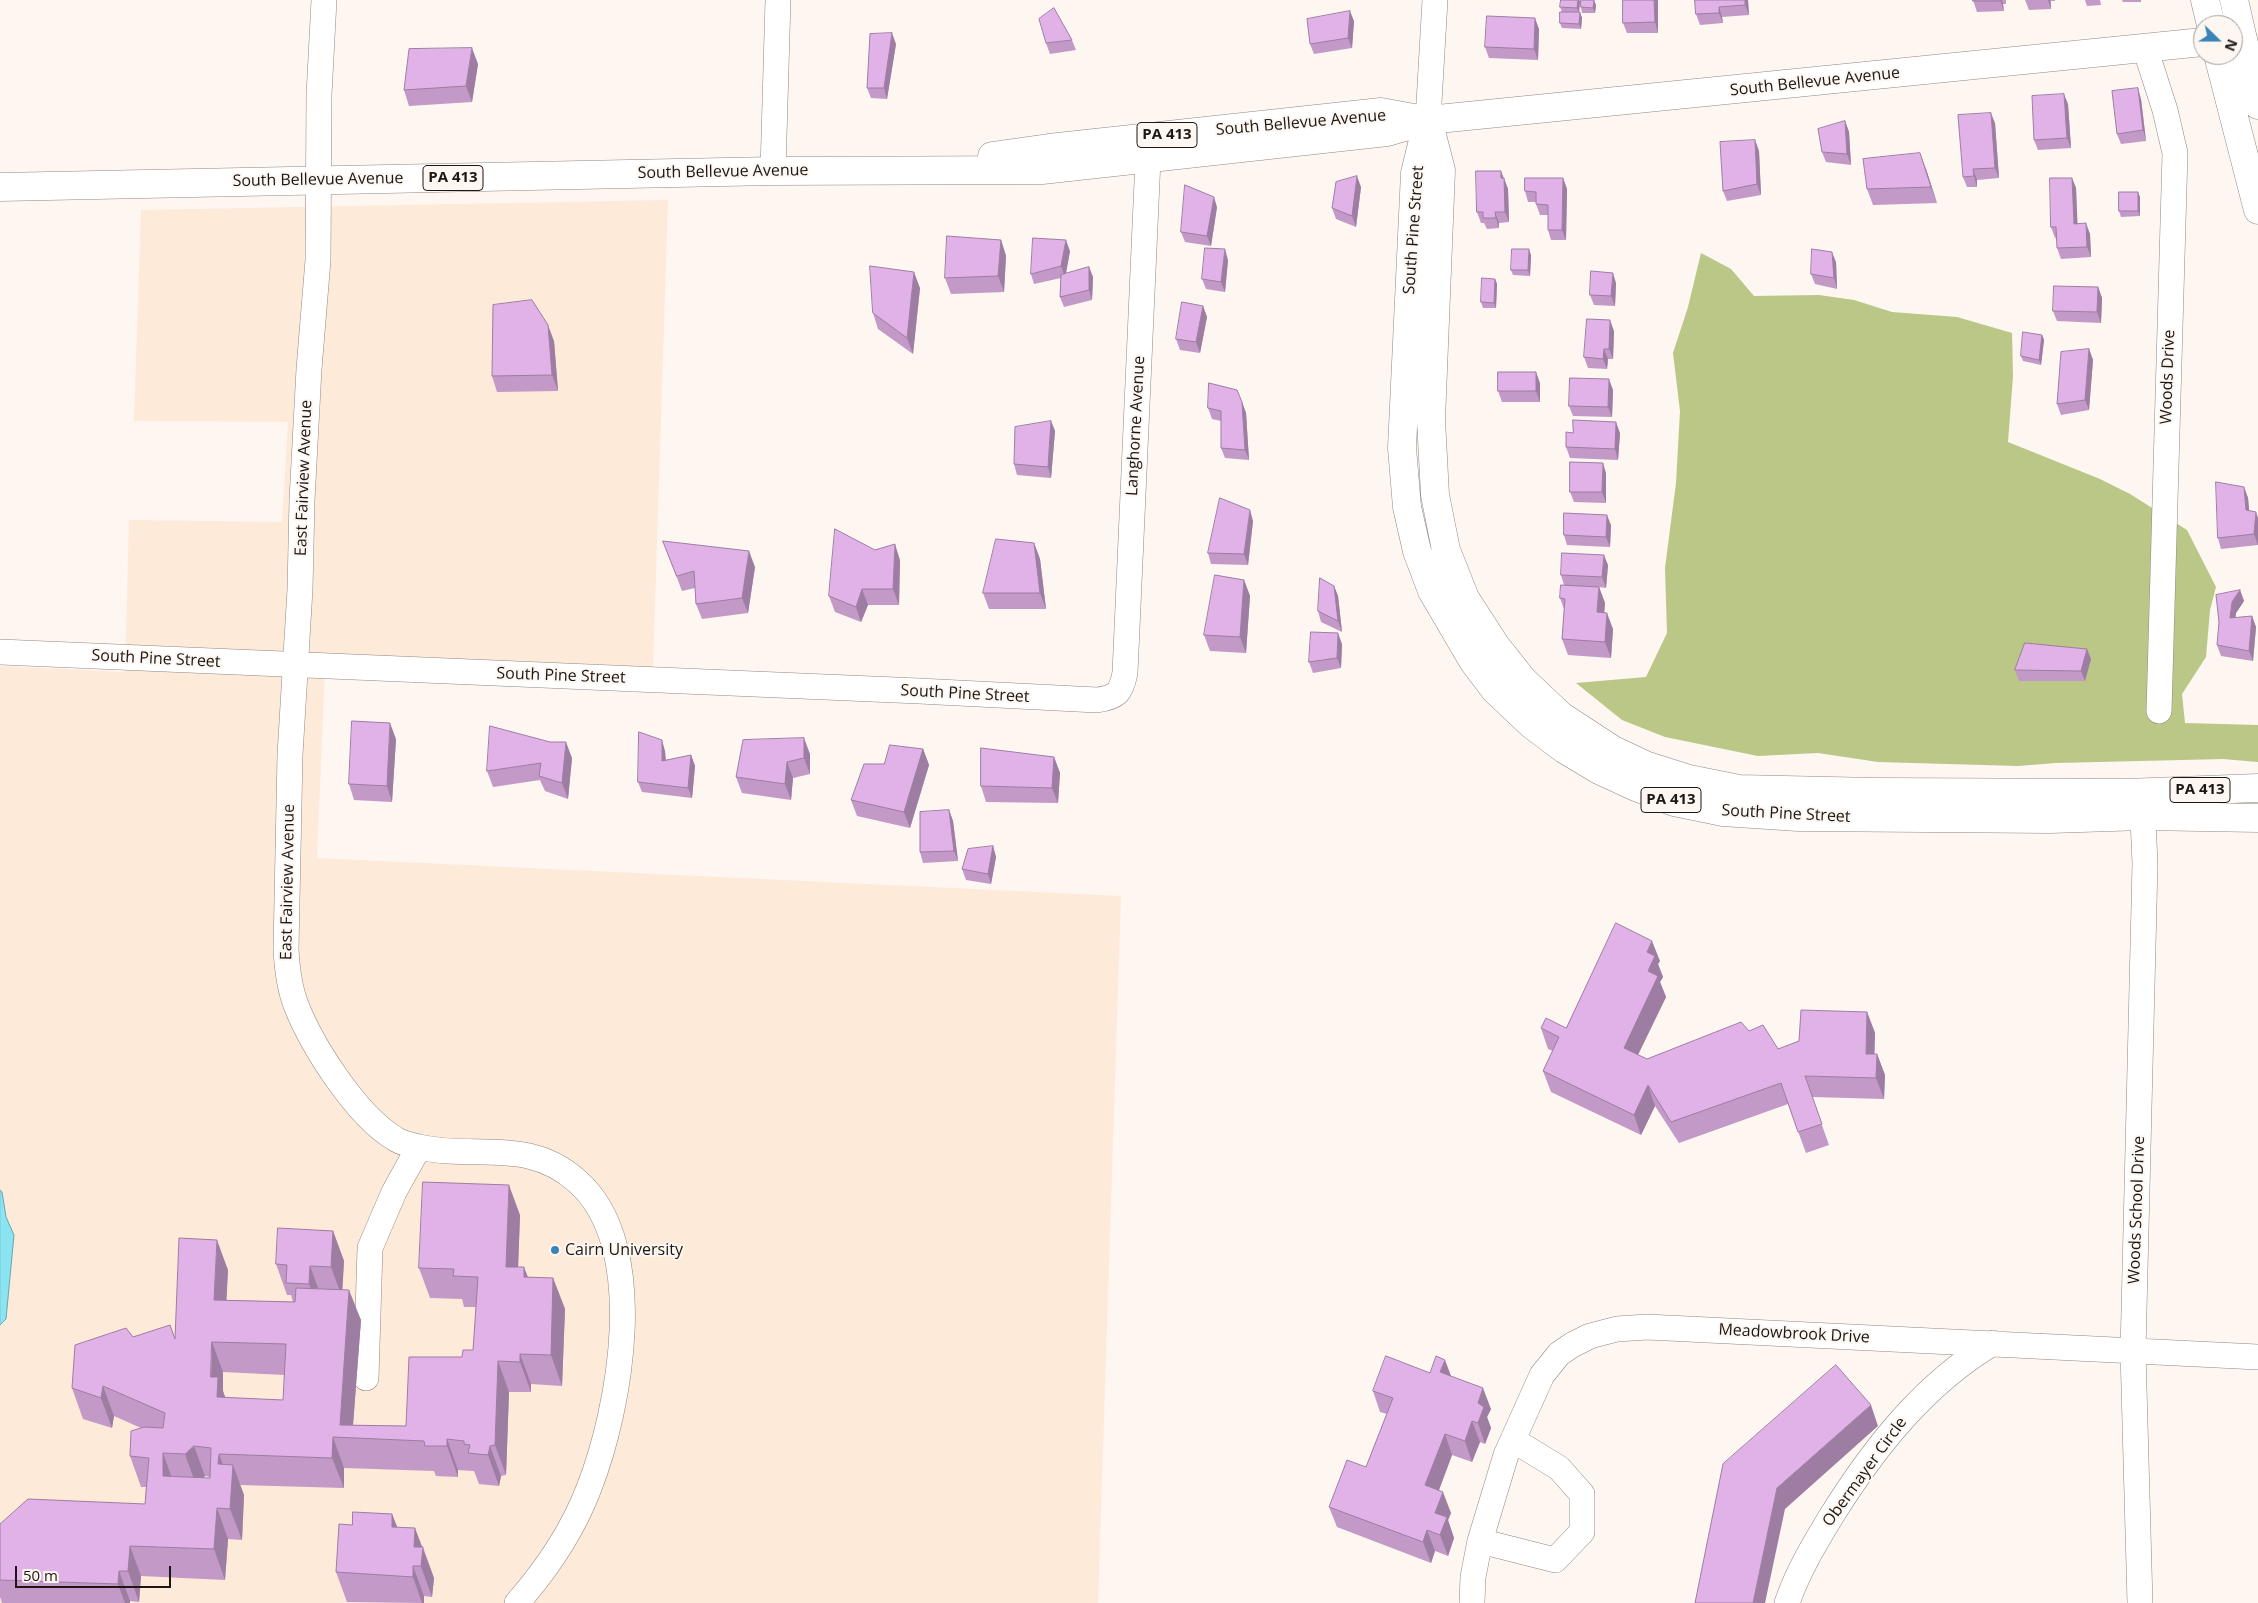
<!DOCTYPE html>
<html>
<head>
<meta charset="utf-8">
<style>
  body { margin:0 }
  #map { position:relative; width:2258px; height:1603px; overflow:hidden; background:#fdf6f1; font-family:"Open Sans",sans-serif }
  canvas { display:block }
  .north { position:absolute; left:2193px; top:15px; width:50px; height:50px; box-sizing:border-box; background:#fdf6f1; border:1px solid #a39d99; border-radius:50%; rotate:112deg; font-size:14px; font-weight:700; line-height:20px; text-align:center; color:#1b1714 }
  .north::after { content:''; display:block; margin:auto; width:18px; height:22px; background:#3983b7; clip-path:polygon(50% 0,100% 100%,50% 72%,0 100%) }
  .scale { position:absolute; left:15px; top:1566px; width:156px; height:22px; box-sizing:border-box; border:2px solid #1b1714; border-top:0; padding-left:6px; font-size:15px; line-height:18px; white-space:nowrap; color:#1b1714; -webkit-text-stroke:4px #fdf6f1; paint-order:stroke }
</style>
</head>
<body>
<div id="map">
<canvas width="2258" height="1603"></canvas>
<div class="north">N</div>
<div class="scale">50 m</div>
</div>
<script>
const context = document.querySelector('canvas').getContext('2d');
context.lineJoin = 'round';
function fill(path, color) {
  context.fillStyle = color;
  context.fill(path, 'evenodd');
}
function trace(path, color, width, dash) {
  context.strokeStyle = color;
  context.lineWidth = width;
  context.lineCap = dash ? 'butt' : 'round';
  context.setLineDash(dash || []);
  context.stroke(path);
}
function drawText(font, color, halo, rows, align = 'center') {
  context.font = font + ' "Open Sans",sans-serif';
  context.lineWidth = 4;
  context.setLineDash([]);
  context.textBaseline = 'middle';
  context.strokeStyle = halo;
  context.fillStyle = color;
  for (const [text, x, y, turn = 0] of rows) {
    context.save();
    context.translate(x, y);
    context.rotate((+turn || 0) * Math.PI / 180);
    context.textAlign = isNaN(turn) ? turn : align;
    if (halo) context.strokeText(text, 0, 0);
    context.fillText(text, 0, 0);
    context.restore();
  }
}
const education = new Path2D(`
  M668,200l-15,467 -328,1 -8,190 804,38 -23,707h-1098v-937l125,6 4,-152 153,2 6,-100 -154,-1 7,-211z`);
const forest = new Path2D(`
  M1701,253l30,16 23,27 65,-1 35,5 38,12 65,5 55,16 1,43 -5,66 92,37 30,15 57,36 29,57 -6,23 -4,47 -24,37 3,29 73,2v37l-35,-3 -167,4 -38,3 -140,-4 -60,-9 -60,3 -93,-19 -43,-17 -46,-37 70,-6 21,-44 -2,-65 11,-85 4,-72 -7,-58 15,-46z`);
const water = new Path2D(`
  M0,1190l2,2 4,25 8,18 -8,84 -6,6z`);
const street = new Path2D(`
  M324,0l-5,95 -1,165 -9,109 -7,131 -2,89 -10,166 -4,194c1,19 3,38 10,56 16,41 60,110 98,133 6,5 17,7 25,9 57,13 110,-10 159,35 72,64 42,227 11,306 -16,42 -43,82 -72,115
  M2145,48l20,62 10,43 -16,558
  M1428,120l7,-120
  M773,171l5,-171
  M0,652l919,39 178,9c20,-3 24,-7 28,-27l23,-514
  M366,1378l4,-130 24,-56 25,-45
  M1480,1541l26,-86 36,-80 17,-21 13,-9 18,-9 27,-7 30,-2 611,30
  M1472,1603l1,-26 7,-36 75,19 27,-28v-38l-23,-26 -46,-28
  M1787,1603c11,-32 28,-60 45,-88 42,-67 92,-131 161,-172
  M2140,1603l-7,-252 12,-487 -3,-67`);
const secondary = new Path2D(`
  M2205,0l6,25
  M1428,120l775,-78`);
const primary = new Path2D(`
  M1428,120l-13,53 -13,275 5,59 10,44 15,40 41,70 22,29 37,35 32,24 35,21 37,17 38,15 49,10 75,5 252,2 93,-3 115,2
  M1429,124l12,46 -10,250 4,75 11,55 19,48 31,48 27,34 38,36 52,34 32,15 44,14 50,10 137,3 250,1 132,-5
  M992,156l57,-8 332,-36 38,7
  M0,187l773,-16 269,-1 345,-38 41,-12`);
const highway = new Path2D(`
  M2234,0l24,105
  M2218,55l40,155`);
const wall = new Path2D(`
  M1623,0h35v33h-31l-4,-10z
  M1695,0h53l1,15 -27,2 1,6 -23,2 -4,-11z
  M1973,0h33v4h-3l1,7 -27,1z
  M2025,0h30v1h-4v8l-22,1z
  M2085,0h15l1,5 -14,1z
  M2122,0h19v2h-18z
  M1580,1l-1,11 3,6 -1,11 -19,-1 -2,-5 2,-11 -2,-5z
  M1596,5l-1,8h-13l-1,-6z
  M1354,21l-2,27 -38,6 -4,-10z
  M1539,29l-1,31 -49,-2 -4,-11z
  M1072,40l4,10 -26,4 -4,-11z
  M896,44l-9,55 -16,-1 -4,-10z
  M478,64l-6,38 -63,4 -5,-16z
  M2141,99l5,42 -25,3 -4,-10z
  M2068,104l3,44 -33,2 -4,-10z
  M1845,121l4,11 2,33 -25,-3 -4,-10z
  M1995,123l4,55 -22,2v7h-10l-4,-10z
  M1755,140l4,11 2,44 -34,6 -4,-10z
  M1926,169l11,34 -64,2 -6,-16z
  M1504,178l4,11 1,33 -10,1v5l-12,1 -3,-6h-3l-4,-11z
  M1563,178l4,11 -1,51h-15l-3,-10v-15h-8l-4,-11v-2h-8l-3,-11z
  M2072,178l4,10 1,35 13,11 1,23 -30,2 -4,-11v-10h-2l-4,-11z
  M1361,187l-5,40 -20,-8 -4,-11z
  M2140,197v19l-19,1 -2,-6z
  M1217,207l-6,39 -26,-4 -4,-10z
  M1001,240l5,16 -2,36 -53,2 -6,-16z
  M1070,251l-4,23 23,-7 4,10 -1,23 -28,7 -4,-10 1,-19 -27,6 -3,-10z
  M1531,255l-1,21 -17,-1 -2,-5z
  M1228,260l-3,32 -19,-3 -4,-10z
  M1836,262l1,27 -22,-5 -4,-10z
  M1495,279l2,5 -1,24h-13l-2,-6z
  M1616,283l-1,23 -21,-1 -4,-10z
  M2098,287l4,11 -1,25 -44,-2 -4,-10z
  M920,288l-7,66 -35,-25 -5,-16z
  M1203,306l4,11 -7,36 -20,-3 -4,-11z
  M1614,331l-1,28h-5l-1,10 -19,-1 -4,-11z
  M2042,335l2,5 -3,25 -18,-4 -2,-5z
  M554,341l4,50 -61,1 -5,-16z
  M2089,349l4,11 -4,50 -28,5 -4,-11z
  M1540,383v19h-38l-4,-11z
  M1613,390l-1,27 -39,-1 -4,-10z
  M1242,402l4,11 3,47 -24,-2 -4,-10v-27l-9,-2 -4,-11z
  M1051,421l4,10 -4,47 -34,-3 -3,-11z
  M1573,433h47l-2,27 -48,-2 -4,-11z
  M1606,473v30l-32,-1 -4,-10z
  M2244,487l4,11 1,12 9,8v27l-37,4 -3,-11z
  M1253,521l-5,44 -37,-1 -3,-11z
  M1611,525l-1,22 -43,-2 -3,-10z
  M663,541l92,26 -7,46 -46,6 -6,-15 -1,-16 -13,3z
  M1034,543l6,16 6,50h-57l-6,-16z
  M875,550l25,10 -1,45h-31l-7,17 -26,-10 -6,-16z
  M1608,565l-2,23 -7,-1 6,16 -1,10 9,16 -2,29 -43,-3 -6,-16 2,-30 -4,-11 4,-13 -3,-10z
  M1244,580l6,16 -4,57 -36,-2 -6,-16z
  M1334,586l4,10 4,36 -21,-10 -3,-11z
  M2240,590l4,11 -8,12 -1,5 17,-2 4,11 -3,34 -32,-5 -4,-11z
  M1342,644l-1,24 -28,5 -4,-11z
  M2087,649l4,10 -6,22h-66l-4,-11z
  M396,739l-4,63 -38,-2 -5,-16z
  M923,749l6,16 -19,63 -53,-12 -6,-16 33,-36z
  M665,751l1,9 25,-5 4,11 -3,32 -50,-6 -4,-10z
  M810,754v20l-17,4 -2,22 -49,-7 -6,-16z
  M1054,757l6,16 -2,30 -72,-1 -5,-16z
  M572,758l-4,41 -23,-8 -5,-11 -47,7 -6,-16z
  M949,810l4,11 5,40 -35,2 -3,-11z
  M993,846l3,11 -5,27 -25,-4 -4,-11z
  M1660,961l-2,3 5,13 -3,5 6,15 -28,58 9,4 102,-28 29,18 21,-8 68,-29 8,21 -1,21h3l8,21 -1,24 -72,-2 17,48 -23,8 -18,-49 -109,39 -24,-37 -14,29 -90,-43 -8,-21 10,-20 -5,-2 -7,-21h25z
  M520,1215l-2,52 10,10 25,1 12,31 -3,77 -31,-2v8h-22l-3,83 -5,1 -2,10 -20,-2 -5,-13 -16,-1v7l-22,-1 -2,-5 -90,-3v20l-104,-3 4,10 -2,45 -14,-1 -3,41 -84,-4 -2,26 -9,-1v2h-128l-2,-6v-73l145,-20 1,-17h-5l-11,-31 11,-28 -27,-12 -2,12 -29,-9 -11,-31 61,-51 42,2 53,-69 -2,30 67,2 -2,-7h-4l-11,-31 57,-33 11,30 -2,28 19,31 -8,105 53,1 56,-69 11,-7 3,-43h-12l-2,-8 -32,-1 -11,-30zM223,1372l62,3 -2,25 -58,-2 -2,-7zM205,1476l5,1v1h-7z
  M1430,1373l21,3 40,33 -4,8 4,11 -6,16 -5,-2 -8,20 -20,-7 -13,35 12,23 -3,7 6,18 -6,18 -13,-5 -4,12 -94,-36 -8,-20 37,-40 21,-53 -7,-2 -7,-21z
  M392,1514l5,13 26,20 11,31 -2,19 -8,-1v7l-77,-1 -11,-30 16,-47z`);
const shadedWall = new Path2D(`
  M1578,0h1l1,1 -1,12 -2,-5z
  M1594,0l2,5 -1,8 -2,-5z
  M1654,0h4v33l-3,-11z
  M1745,0h3l1,15 -4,-10z
  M2000,0h2l1,4 1,7z
  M2048,0h2l1,9z
  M1719,7l3,10 1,6 -4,-10z
  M1350,11l4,10 -2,27 -4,-10z
  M1580,12l2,6 -1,11 -2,-5z
  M1535,18l4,11 -1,31 -4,-11z
  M892,33l4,11 -9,55 -3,-11z
  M472,48l6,16 -6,38 -6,-16z
  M2138,88l3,11 5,42 -3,-11z
  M2064,94l4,10 3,44 -4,-10z
  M1991,113l4,10 4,55 -4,-10z
  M1845,121l4,11 2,33 -4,-11z
  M1755,140l4,11 2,44 -4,-11z
  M1920,153l6,16 11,34 -6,-16z
  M1973,169l4,11v7l-3,-11z
  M1501,171l7,18 1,33 -4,-10 -4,-34z
  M1357,176l4,11 -5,40 -4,-11z
  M1563,178l4,11 -1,51 -4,-10z
  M2072,178l4,10 2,46 -4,-10z
  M2138,192l2,5v19l-2,-5z
  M1214,197l3,10 -6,39 -4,-10z
  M1495,212l4,11v5l-3,-10z
  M2086,223l4,11 1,23 -4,-10z
  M1001,240l5,16 -2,36 -6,-16z
  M1066,240l4,11 -5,26 -4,-11z
  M1225,249l3,11 -3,32 -4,-10z
  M1529,249l2,6 -1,21 -2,-6z
  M1832,252l4,10 1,27 -3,-11z
  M1089,267l4,10 -1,23 -3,-10z
  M914,272l6,16 -7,66 -6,-16z
  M1613,273l3,10 -1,23 -4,-10z
  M1495,279l2,5 -1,24 -2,-5z
  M2098,287l4,11 -1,25 -4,-11z
  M1203,306l4,11 -7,36 -4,-11z
  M1610,320l4,11 -1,28 -4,-10z
  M548,325l6,16 4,50 -6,-16z
  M2042,335l2,5 -3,25 -2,-5z
  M1604,349l4,10 -1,10 -4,-10z
  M2089,349l4,11 -4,50 -4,-10z
  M1536,372l4,11v19l-4,-11z
  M1609,379l4,11 -1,27 -4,-10z
  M1242,402l4,11 3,47 -4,-10z
  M1051,421l4,10 -4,47 -3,-11z
  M1616,422l4,11 -2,27 -3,-11z
  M1603,463l3,10v30l-4,-11z
  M2244,487l4,11 2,22 -4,-10z
  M1250,510l3,11 -5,44 -4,-11z
  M2256,512l2,6v27l-4,-11z
  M1607,515l4,10 -1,22 -4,-10z
  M1034,543l6,16 6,50 -6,-16z
  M895,544l5,16 -1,45 -6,-16z
  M749,551l6,16 -7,46 -6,-15z
  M1604,555l4,10 -2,23 -4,-11z
  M1244,580l6,16 -4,57 -6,-16z
  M1334,586l4,10 4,36 -4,-11z
  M1599,587l6,16 -2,25 -6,-16z
  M862,589l6,16 -7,17 -5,-15z
  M2240,590l4,11 -8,12 -2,16 -4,-11 2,-16z
  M1607,613l6,16 -2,29 -6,-16z
  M2252,616l4,11 -3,34 -4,-10z
  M1338,633l4,11 -1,24 -4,-10z
  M2087,649l4,10 -6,22 -4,-10z
  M390,723l6,16 -4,63 -5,-16z
  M804,738l6,16v20l-6,-16z
  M662,740l3,11 1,20 -4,-10z
  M566,742l6,16 -4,41 -6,-16z
  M923,749l6,16 -19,63 -6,-16z
  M691,755l4,11 -3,32 -4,-10z
  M1054,757l6,16 -2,30 -6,-15z
  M787,762l6,16 -2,22 -6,-16z
  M949,810l4,11 5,40 -4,-10z
  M993,846l3,11 -5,27 -3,-10z
  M1652,941l8,20 -2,3 5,13 -3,5 6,15 -35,72 -7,-21 24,-77 -1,-19z
  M1867,1012l8,21 -1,42 -8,-21z
  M1877,1054l8,21 -1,24 -8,-21z
  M1648,1085l7,21 -14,29 -7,-20z
  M509,1185l11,30 -3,82 -11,-30z
  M333,1231l11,30 -2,36 -11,-30z
  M217,1240l11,30 -3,60 -11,-30z
  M310,1266l11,30 -1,19 -11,-31z
  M524,1267l12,31 -12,-21z
  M553,1278l12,31 -3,77 -11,-31z
  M349,1290l12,30 -9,118 -12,-13z
  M212,1342l11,30v19l6,17 -12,-11 -6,-20z
  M520,1354l11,30v8l-11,-30z
  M1445,1360l8,21 -13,-9z
  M498,1361l11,31 -3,83 -11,-30z
  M103,1386l11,30 -2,12 -11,-30z
  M1483,1388l8,21 -4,8 4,11 -6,16 -7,-21v-20z
  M1871,1405l7,21 -93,83 -20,94h-12l24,-115z
  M1472,1421l8,21 -8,20 -7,-21z
  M1445,1434l7,21 -19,51 -8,-21z
  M333,1437l11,31v20l-12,-30z
  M447,1439l11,31v7l-11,-31z
  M194,1446l11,30 -9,9 -11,-31z
  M490,1446l11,30 -2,10 -11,-31z
  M163,1453l11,31 -11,-8z
  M219,1454l11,30 -12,-20z
  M233,1465l11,30 -2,45 -12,-31z
  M1443,1492l8,21 -3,7 6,18 -6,18 -8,-21 -5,-22z
  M217,1508l11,31 -3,41 -11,-31z
  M392,1514l12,30 -12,-17z
  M415,1528l19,50 -2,19 -18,-50z
  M1427,1530l8,21 -4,12 -8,-21z
  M130,1546l11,30 -2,26 -11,-31z
  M413,1566l11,30v7h-2l-9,-26z
  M119,1571l11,30v2h-5l-7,-19z`);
const building = new Path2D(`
  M1561,0h17l-1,8 -17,-1z
  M1581,0h13l-1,8 -12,-1z
  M1623,0h31l1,22 -32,1z
  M1695,0h50v5l-26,2v6l-23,1z
  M1973,0h27v1h-27z
  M1054,8l18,32 -26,3 -7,-24z
  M1350,11l-2,27 -38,6 -3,-25z
  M1560,12h20l-1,12 -19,-1z
  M1487,16l48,2 -1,31 -49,-2z
  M892,33l-8,55h-17l3,-54z
  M472,48l-6,38 -62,4 5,-41z
  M2138,88l5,42 -26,4 -5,-43z
  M2064,94l3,44 -33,2 -2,-44z
  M1991,113l4,55 -22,1 1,7 -11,1 -5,-62z
  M1845,121l2,33 -25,-2 -4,-23z
  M1755,140l2,44 -34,7 -3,-49z
  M1920,153l11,34 -64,2 -4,-30z
  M1476,171h25v7h3l1,34h-10l1,6h-13v-6h-6z
  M1357,176l-5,40 -20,-8 4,-26z
  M1525,178h38l-1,52h-14v-25l-12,-1v-12l-11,-1z
  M2050,178h22l2,46 12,-1 1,24 -30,1 -1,-21h-5z
  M1185,185l29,12 -7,39 -26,-4z
  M2119,192h19v19h-19z
  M947,236l54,4 -3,36 -53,2z
  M1033,238l33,2 -5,26 -30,8z
  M1205,248l20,1 -4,33 -19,-3z
  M1512,249h17l-1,21h-17z
  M1812,249l20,3 2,26 -23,-4z
  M870,266l44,6 -7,66 -34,-25z
  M1089,267v23l-29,7 1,-22z
  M1591,271l22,2 -2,23 -21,-1z
  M1482,278l13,1 -1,24 -13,-1z
  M2054,286l44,1 -1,25 -44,-1z
  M532,300l16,25 4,50 -60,1 1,-71z
  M1182,302l21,4 -7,36 -20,-3z
  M1587,319l23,1 -1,29h-5l-1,10 -19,-2z
  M2023,332l19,3 -3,25 -18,-4z
  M2089,349l-4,51 -28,4 4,-52z
  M1498,372h38v19h-38z
  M1570,378l39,1 -1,28 -39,-1z
  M1209,383l28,7 5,12 3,48 -24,-2v-37l-13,-3z
  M1573,420l43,2 -1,27 -49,-2v-15l7,1z
  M1051,421l-3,46 -34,-3 1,-37z
  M1570,462l33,1 -1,29h-32z
  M2216,482l28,5 2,23 10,2 -2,22 -36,4z
  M1220,498l30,12 -6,44 -36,-1z
  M1564,513l43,2 -1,22 -42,-2z
  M835,529l40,21 20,-6 -2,45h-31l-6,18 -27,-11z
  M996,539l38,4 6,50h-57z
  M663,541l86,10 -7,47 -46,6 -2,-33 -17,5z
  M1562,553l42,2 -2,22 -41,-2z
  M1215,575l29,5 -4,57 -36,-2z
  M1320,578l14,8 4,35 -20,-10z
  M1561,585l38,2 -2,25 10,1 -2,29 -43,-3 3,-40 -5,-1z
  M2240,590l-8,12 -2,16 22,-2 -3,35 -32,-6 2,-23 -3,-27z
  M1311,632l27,1 -1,25 -28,4z
  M2025,643l62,6 -6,22 -66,-1z
  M352,721l38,2 -3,63 -38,-2z
  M490,726l60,16h16l-4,41 -23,-7 2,-13 -54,8z
  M639,732l23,8v21l29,-6 -3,33 -50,-6z
  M804,738v20l-17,4 -2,22 -49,-7 7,-37z
  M890,745l33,4 -19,63 -53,-12 13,-36h20z
  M981,748l73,9 -2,31 -71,-2z
  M949,810l5,41 -34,1v-40z
  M993,846l-5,28 -26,-5 6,-20z
  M1616,923l36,18 -5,11 8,4 -7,15 10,5 -34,72 23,11 94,-37 8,9 14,-6 15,24 21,-8 2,-31 66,2 -1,42h11l-1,24 -71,-2 17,48 -24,8 -17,-49 -110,39 -23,-37 -14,30 -91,-44 16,-34 -18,-9 5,-10 20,10z
  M423,1182l86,3 -3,82h18v10l29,1 -2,77 -31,-1v8l-22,-1 -3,84 -5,1 -2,9 -20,-2 2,-8 -6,-1v-3l-17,-2v7h-22l-1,-5 -91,-4 -1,21 -113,-4 -1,10 15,1 -3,44 -13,-1 -3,41 -84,-3 -2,25h-9l-1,13 -118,-4v-56l28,-25 117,5 4,-46 -19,-2 1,-25 13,-4 19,1 2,-15 -62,-27 -2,12 -29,-10 3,-43 51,-17 7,9 37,-12 5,14 4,-101 38,2 -3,60 81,2 1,-14 53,2 -9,135 66,1 3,-69h53l1,-7h10l5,-73 -25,-1 1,-7 -35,-1zM212,1342l74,2 -3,56 -66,-3 1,-20h-7zM194,1446l17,2 -1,30 -47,-2v-23l22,1z
  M278,1228l55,3 -2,36 -21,-1 -1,18 -23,-1 1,-18 -11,-1z
  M1386,1356l44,17 6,-17 9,4 -5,12 43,16 -5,15 6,4 -6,16 -6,-2 -7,20 -20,-7 -20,51 18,7 -8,21 12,4 -7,18 -13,-5 -4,12 -94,-35 18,-47 19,7 27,-69 -20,-7z
  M1836,1365l35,40 -94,83 -24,115h-58l28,-139z
  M353,1512l39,2v13l23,1 -1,19h9l-2,19h-8v11l-77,-5 3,-48 13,1z`);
const markers = [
  [555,1250,5,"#3983b7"]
];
const shields = [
  [1167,135,60],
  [453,178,60],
  [2200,790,60],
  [1671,800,60]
];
const shieldNames = [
  ["PA 413",1167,135],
  ["PA 413",453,178],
  ["PA 413",2200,790],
  ["PA 413",1671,800]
];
const streetNames = [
  ["South Bellevue Avenue",1815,82,-6],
  ["South Bellevue Avenue",1301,123,-5],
  ["South Bellevue Avenue",723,172,-1],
  ["South Bellevue Avenue",318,180,-1],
  ["South Pine Street",1414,230,-86],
  ["Woods Drive",2168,377,-88],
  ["Langhorne Avenue",1136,426,-87],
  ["East Fairview Avenue",304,478,-88],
  ["South Pine Street",156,659,3],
  ["South Pine Street",561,676,2],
  ["South Pine Street",965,694,3],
  ["South Pine Street",1786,814,3],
  ["East Fairview Avenue",288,882,-89],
  ["Woods School Drive",2137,1210,-88],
  ["Meadowbrook Drive",1794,1334,3],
  ["Obermayer Circle",1865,1472,-54]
];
const poiNames = [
  ["Cairn University",565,1250]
];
fill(education, '#fdead9');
fill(forest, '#bac786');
fill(water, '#8ae4f1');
trace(water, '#69a6af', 1);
trace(street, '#928780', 26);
trace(secondary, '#928780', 29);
trace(primary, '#928780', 29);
trace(highway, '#928780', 29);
trace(street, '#fff', 25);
trace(secondary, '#fff', 28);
trace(primary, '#fff', 28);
trace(highway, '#fff', 28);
fill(wall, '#c299c7');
fill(shadedWall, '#9e7da2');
fill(building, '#e1b2e7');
trace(building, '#9e7da2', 1);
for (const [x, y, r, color] of markers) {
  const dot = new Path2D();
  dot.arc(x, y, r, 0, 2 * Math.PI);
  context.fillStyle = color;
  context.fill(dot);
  trace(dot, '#fdf6f1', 2);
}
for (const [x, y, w] of shields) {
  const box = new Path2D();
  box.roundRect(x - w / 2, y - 12.5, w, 25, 4);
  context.fillStyle = '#fdf6f1';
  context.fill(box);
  trace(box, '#1b1714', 1);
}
drawText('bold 15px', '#1b1714', null, shieldNames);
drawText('16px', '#1b1714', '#fdf6f1', streetNames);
drawText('16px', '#1b1714', '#fdf6f1', poiNames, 'left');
</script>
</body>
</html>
